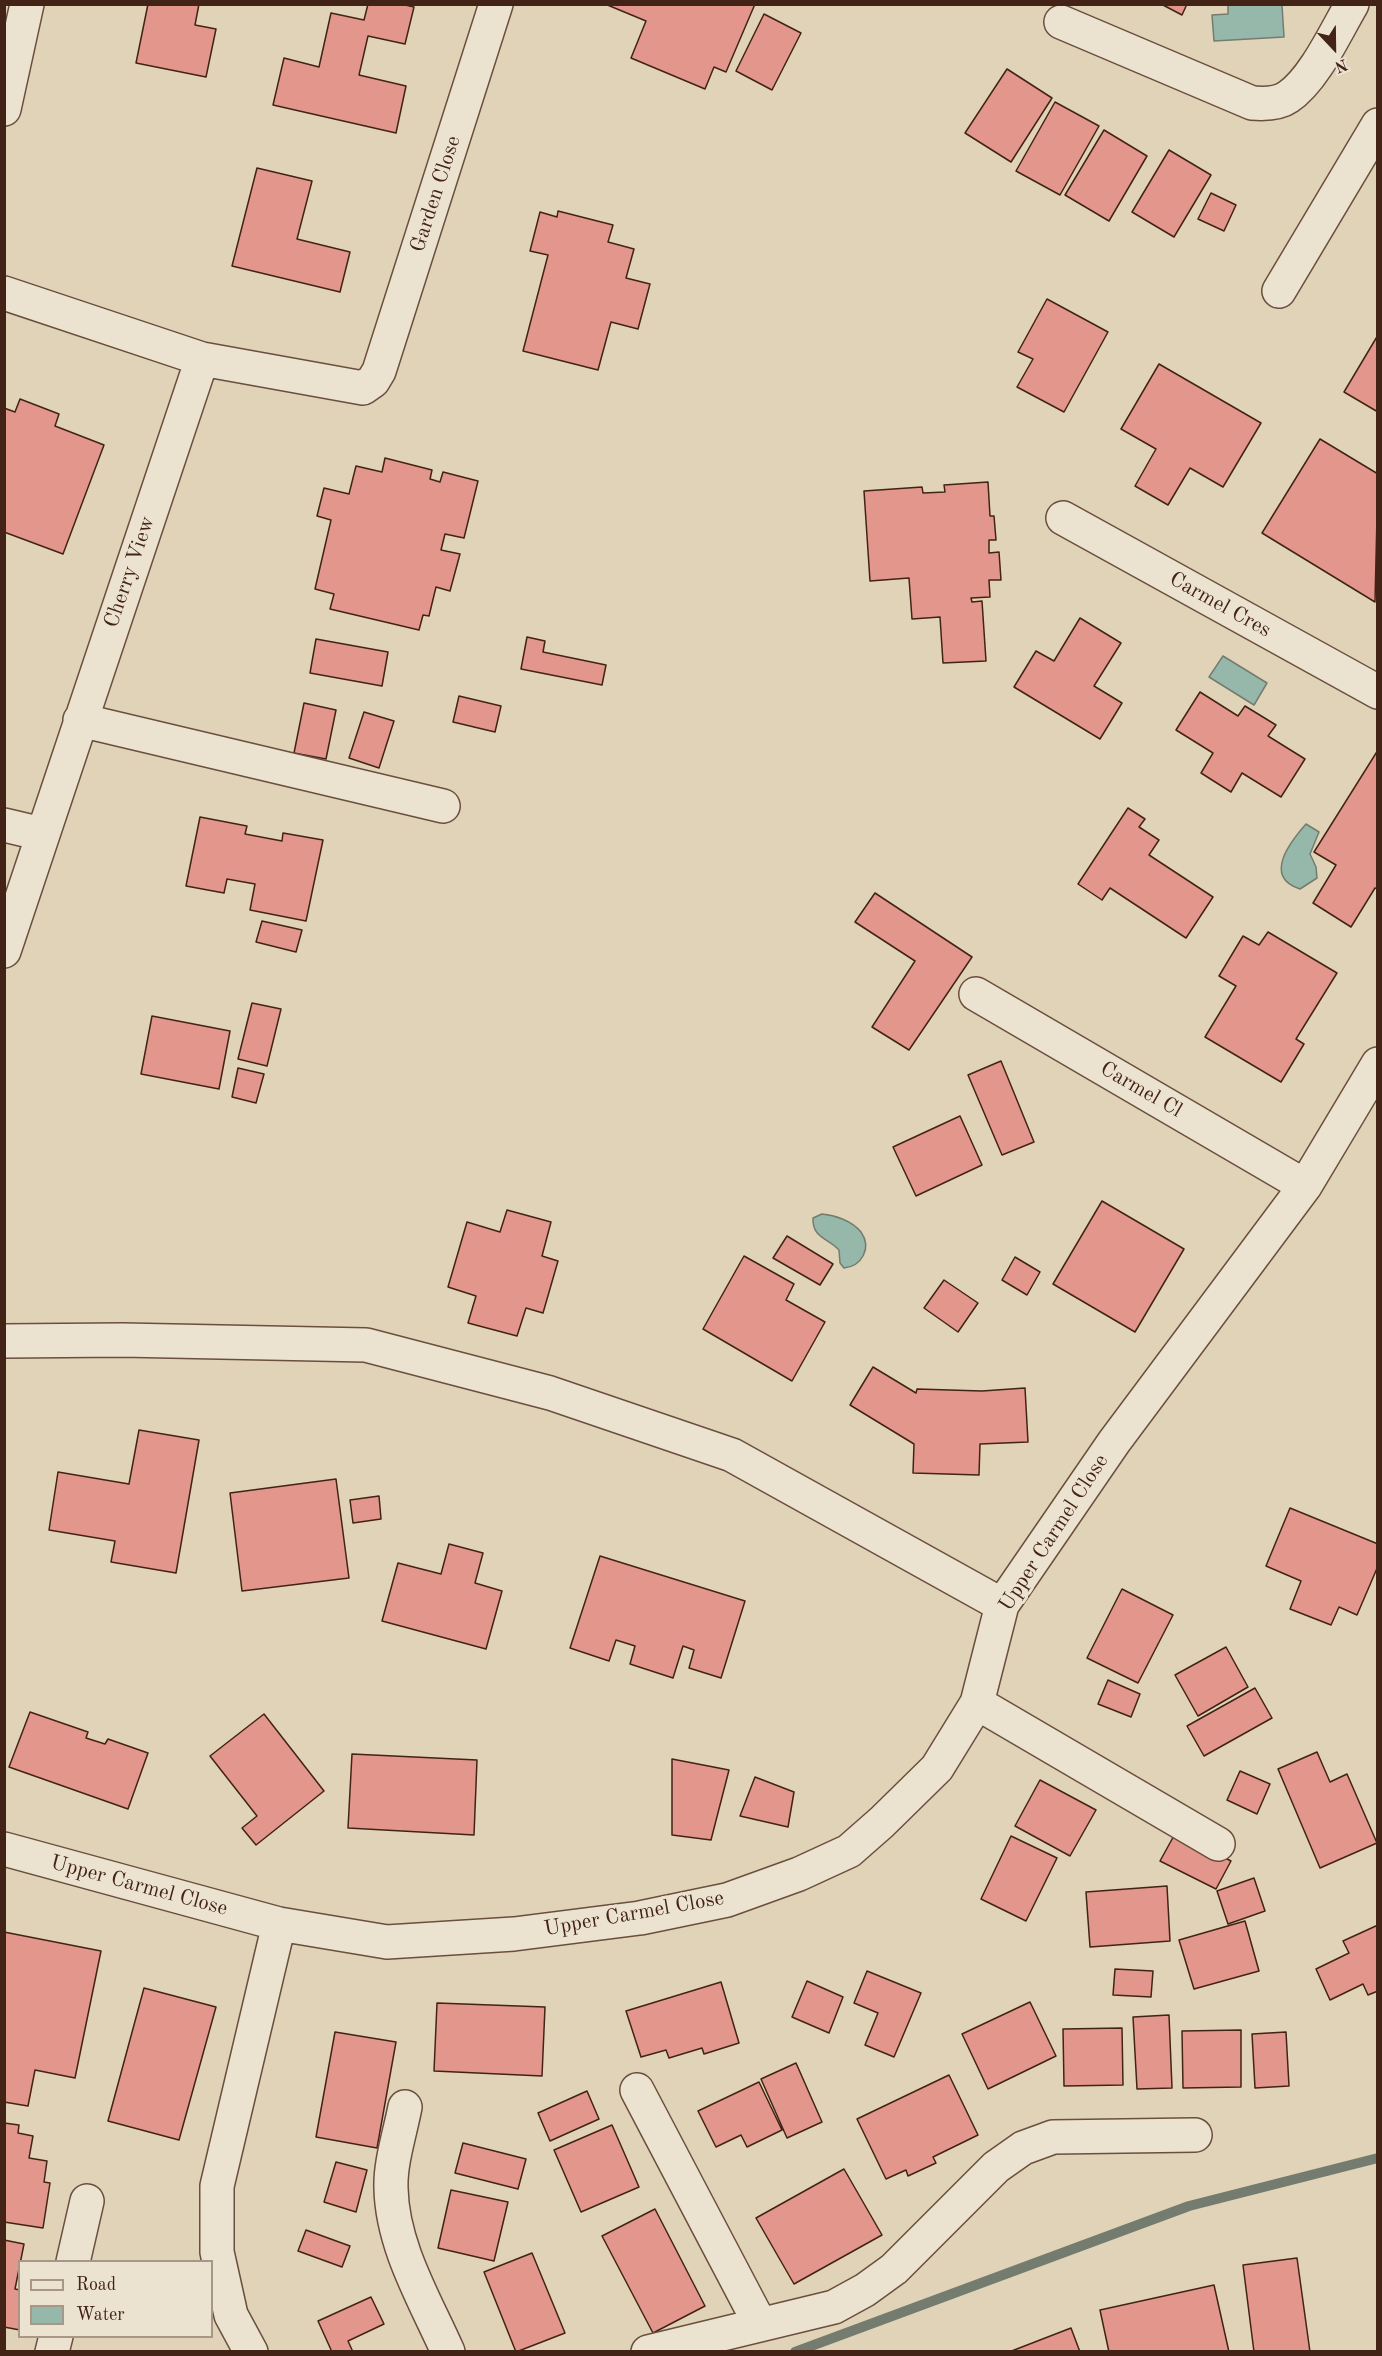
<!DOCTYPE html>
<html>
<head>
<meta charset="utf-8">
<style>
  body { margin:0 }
  #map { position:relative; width:1382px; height:2356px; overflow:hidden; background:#e1d3b7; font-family:"Old Standard TT",serif }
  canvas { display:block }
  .frame { position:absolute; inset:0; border:6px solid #422316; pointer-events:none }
  .legend { position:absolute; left:18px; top:2260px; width:195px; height:78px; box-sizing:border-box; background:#ece2d0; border:2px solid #a89686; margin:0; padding:8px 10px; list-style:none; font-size:18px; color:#422316 }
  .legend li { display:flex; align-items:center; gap:12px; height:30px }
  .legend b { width:30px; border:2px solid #a89686 }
  .north { position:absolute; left:1304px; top:18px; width:60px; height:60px; -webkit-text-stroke:4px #ece2d0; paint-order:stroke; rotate:158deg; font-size:16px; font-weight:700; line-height:24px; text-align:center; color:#422316 }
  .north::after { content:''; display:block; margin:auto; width:21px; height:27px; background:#422316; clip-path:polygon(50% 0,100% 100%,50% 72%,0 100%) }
</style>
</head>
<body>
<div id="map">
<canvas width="1382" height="2356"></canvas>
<div class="frame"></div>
<ul class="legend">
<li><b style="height:8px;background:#ece2d0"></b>Road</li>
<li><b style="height:16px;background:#95b8aa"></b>Water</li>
</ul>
<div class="north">N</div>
</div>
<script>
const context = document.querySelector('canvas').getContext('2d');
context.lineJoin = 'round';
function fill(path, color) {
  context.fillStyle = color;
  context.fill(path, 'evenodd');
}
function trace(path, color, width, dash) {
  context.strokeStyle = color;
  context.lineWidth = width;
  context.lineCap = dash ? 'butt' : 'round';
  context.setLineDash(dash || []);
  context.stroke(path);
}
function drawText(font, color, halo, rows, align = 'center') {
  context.font = font + ' "Old Standard TT",serif';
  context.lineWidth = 6;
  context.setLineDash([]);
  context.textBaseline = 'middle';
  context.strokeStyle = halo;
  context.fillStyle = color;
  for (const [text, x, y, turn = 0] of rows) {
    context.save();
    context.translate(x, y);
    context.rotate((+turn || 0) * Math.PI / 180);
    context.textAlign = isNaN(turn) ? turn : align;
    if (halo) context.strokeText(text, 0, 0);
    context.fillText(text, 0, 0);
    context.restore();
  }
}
const water = new Path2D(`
  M1228,5h54l2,32 -70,4 -2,-26 16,-1z
  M1223,656l44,27 -13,22 -45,-28z
  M1306,824l13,8 -9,22 6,13 1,11 -17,11c-38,-12 -9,-48 6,-65z
  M822,1214c13,1 30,7 39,18 11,16 1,34 -17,36l-4,-5 -1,-13c-11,-12 -27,-12 -26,-32z`);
const stream = new Path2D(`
  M795,2352l394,-146 189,-48`);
const building = new Path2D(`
  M148,4h51l-4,21 21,4 -10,48 -70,-14z
  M368,4h33l13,3 -9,37 -37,-8 -9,39 47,11 -10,47 -123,-28 11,-47 35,9 12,-54 33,7z
  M605,4h150l-29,68 -12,-5 -9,22 -74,-31 15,-37z
  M1161,4h26l-5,11z
  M764,14l37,19 -29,57 -36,-19z
  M1007,69l45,29 -41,64 -46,-29z
  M1055,102l44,24 -39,69 -44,-24z
  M1104,130l43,26 -38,65 -44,-26z
  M1169,150l42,25 -37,62 -42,-25z
  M257,168l55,13 -15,58 53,13 -10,40 -108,-26z
  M1211,193l25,12 -12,26 -26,-12z
  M558,211l55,14 -5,17 26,7 -8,29 24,6 -12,45 -27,-7 -13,48 -75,-19 25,-96 -18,-4 10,-39 17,5z
  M1047,299l61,33 -44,80 -47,-25 16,-28 -15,-7z
  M1378,335v77l-34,-20z
  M1159,364l102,59 -38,64 -33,-19 -22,37 -33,-19 21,-37 -35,-20z
  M20,399l39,15 -4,12 49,19 -41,109 -59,-22v-124l11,4z
  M1320,439l58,35 -3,128 -113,-69z
  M385,458l47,12 -2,9 10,3 3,-10 35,9 -14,57 -19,-4 -4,16 19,4 -10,37 -14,-4 -7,29 -6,-1 -4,15 -89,-21 4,-15 -19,-5 16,-69 -14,-4 7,-28 25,6 7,-28 26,6z
  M988,482l2,34h4l2,24h-7v13l10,-1 2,28h-12l1,17 -19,1 1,4 10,-1 4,60 -43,2 -3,-46 -28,2 -3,-41 -39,3 -6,-90 58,-4 1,6 22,-1 -1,-7z
  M1080,618l41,25 -27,43 28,17 -22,36 -86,-52 22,-36 18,10z
  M527,637l18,4 -2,11 63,13 -4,20 -81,-16z
  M316,639l72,13 -6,34 -72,-13z
  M1200,692l38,24 7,-10 31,19 -8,11 37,23 -24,38 -39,-24 -11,19 -30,-19 12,-20 -37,-23z
  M459,696l42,10 -6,26 -42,-10z
  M304,703l32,7 -10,49 -32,-6z
  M364,712l30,9 -15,47 -30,-10z
  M1378,750v139l-3,-1 -24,39 -38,-24 23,-38 -22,-13z
  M1128,808l17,11 -6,8 20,13 -10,15 64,42 -27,41 -76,-50 -8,12 -24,-16z
  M200,817l47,9 -2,8 37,7 1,-8 40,7 -17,81 -56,-11 5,-26 -28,-5 -3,14 -38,-7z
  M875,893l97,64 -63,93 -37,-23 43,-66 -60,-39z
  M262,921l40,9 -6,22 -40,-10z
  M1268,932l69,41 -41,66 8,5 -23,38 -76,-45 31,-51 -17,-10 24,-40 16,9z
  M252,1003l29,6 -14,57 -29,-7z
  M152,1016l78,15 -11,58 -78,-15z
  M1001,1061l33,81 -32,13 -34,-80z
  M238,1068l26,6 -8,29 -24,-6z
  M960,1116l22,49 -66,31 -23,-49z
  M1102,1201l82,48 -49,83 -82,-48z
  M507,1210l44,12 -9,34 16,5 -15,52 -17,-5 -9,28 -49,-13 8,-27 -28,-9 19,-65 33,10z
  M787,1236l46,28 -13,21 -47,-27z
  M744,1256l50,28 -8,16 39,22 -33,59 -89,-52z
  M1015,1257l25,15 -13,23 -25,-15z
  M944,1280l34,23 -20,29 -34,-24z
  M873,1367l43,26 1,-4 65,2 43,-3 3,54 -48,2 -1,31 -66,-2 1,-29 -64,-39z
  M139,1430l60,10 -23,133 -65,-11 4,-21 -66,-11 9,-58 71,12z
  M336,1479l13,99 -107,13 -12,-98z
  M379,1496l2,23 -28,4 -3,-23z
  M1290,1508l88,36v22l-21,49 -18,-8 -8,18 -41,-16 11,-28 -35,-15z
  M449,1544l34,9 -8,30 27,8 -16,58 -104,-28 16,-58 43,11z
  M600,1556l145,45 -24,77 -32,-10 5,-18 -11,-4 -10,32 -43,-14 5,-18 -19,-6 -7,21 -39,-13z
  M1122,1589l51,26 -35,68 -51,-25z
  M1226,1647l22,40 -50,29 -23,-41z
  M1108,1680l32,14 -9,23 -33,-13z
  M1255,1688l17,30 -68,38 -17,-30z
  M30,1712l58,20 -2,6 19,6 3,-5 40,14 -20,56 -119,-42z
  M264,1714l60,77 -68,54 -14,-17 15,-12 -47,-60z
  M1317,1752l13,30 17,-8 30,69 -57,25 -42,-99z
  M352,1754l125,6 -3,75 -126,-7z
  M672,1759l57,11 -18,70 -39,-5z
  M1240,1771l30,13 -13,30 -30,-14z
  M755,1777l39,15 -6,35 -48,-11z
  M1040,1780l56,30 -26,46 -55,-30z
  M1176,1832l55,29 -15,28 -56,-28z
  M1011,1836l46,22 -31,63 -45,-22z
  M1254,1878l11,33 -37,13 -11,-33z
  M1167,1886l3,55 -80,6 -4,-55z
  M1245,1921l14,50 -65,18 -15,-49z
  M1378,1925v66l-10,4 -5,-11 -33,16 -14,-31 33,-16 -6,-12z
  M4,1932l97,19 -26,127 -40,-8 -7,36 -24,-4z
  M1115,1969l38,2 -2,26 -38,-2z
  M867,1971l54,22 -27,64 -29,-12 13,-32 -24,-10z
  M807,1981l36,16 -14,36 -37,-16z
  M721,1982l18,61 -35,11 -2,-6 -33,10 -3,-8 -25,7 -15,-46z
  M144,1988l72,19 -37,133 -71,-19z
  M1030,2002l26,54 -68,33 -26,-55z
  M437,2003l108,4 -3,69 -108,-5z
  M1169,2015l3,73 -35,1 -4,-72z
  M1122,2028l1,57 -59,1 -1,-57z
  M1241,2030v57l-58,1 -1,-57z
  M335,2032l61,10 -19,106 -61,-11z
  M1286,2032l3,54 -34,2 -3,-54z
  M796,2063l26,59 -35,16 -26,-59z
  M949,2075l29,60 -45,22 3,6 -28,13 -2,-6 -20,9 -29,-60z
  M759,2082l23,48 -35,17 -6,-12 -25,12 -18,-36z
  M587,2091l12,28 -49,22 -12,-28z
  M4,2123l15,2 -1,8 15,3 -4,22 18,3 -3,21 6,1 -7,45 -39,-6z
  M612,2125l27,62 -58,25 -27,-62z
  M463,2143l63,16 -8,30 -63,-16z
  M336,2162l31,8 -11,42 -32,-10z
  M844,2169l38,66 -88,49 -38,-66z
  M451,2190l57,12 -14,59 -56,-13z
  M655,2209l50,97 -52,27 -51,-97z
  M306,2230l44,16 -8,21 -44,-16z
  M4,2240l20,4 -9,45 5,1v40l-16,-3z
  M532,2253l33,80 -49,19 -32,-80z
  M1297,2258l13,94h-56l-11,-87z
  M1214,2285l15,67h-120l-9,-42z
  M371,2297l13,27 -36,17 5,11h-21l-14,-31z
  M1071,2328l9,24h-71z`);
const minor = new Path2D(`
  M1061,22l191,81c12,1 26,1 36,-6 26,-17 48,-66 64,-93
  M4,109l23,-105
  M1279,291l99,-166
  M4,293l198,66 161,29 10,-7 6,-10 117,-367
  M1063,518l315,174
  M80,720l363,86
  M4,825l38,9
  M4,951l198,-592
  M976,994l329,192
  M4,1341l119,-1 243,5 184,48 182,62 270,150
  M977,1703l241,141
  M4,1849l275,75 108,18 127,-8 126,-16 87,-18 72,-26 50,-23 33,-29 55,-54 40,-65 25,-98 112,-163 191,-256 73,-122
  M637,2090l123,234
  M405,2107c-5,26 -15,56 -14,81 1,58 34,112 57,164
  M73,2262l14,-61
  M52,2352l4,-16
  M251,2352l-20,-37 -14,-63v-66l62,-262
  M648,2352l186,-45 31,-17 29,-21 102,-102 27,-19 30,-11 142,-2`);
const streetNames = [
  ["Garden Close",436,194,-72],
  ["Cherry View",130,572,-71],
  ["Carmel Cres",1220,605,29],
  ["Carmel Cl",1141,1090,30],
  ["Upper Carmel Close",1054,1533,-57],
  ["Upper Carmel Close",139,1886,15],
  ["Upper Carmel Close",634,1914,-10]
];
fill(water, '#95b8aa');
trace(water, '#747c6f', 1.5);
trace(stream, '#747c6f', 10);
fill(building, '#e3968b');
trace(building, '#422316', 1.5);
trace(minor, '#6a4f3e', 36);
trace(minor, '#ece2d0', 33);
drawText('21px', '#422316', '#ece2d0', streetNames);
</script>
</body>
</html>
